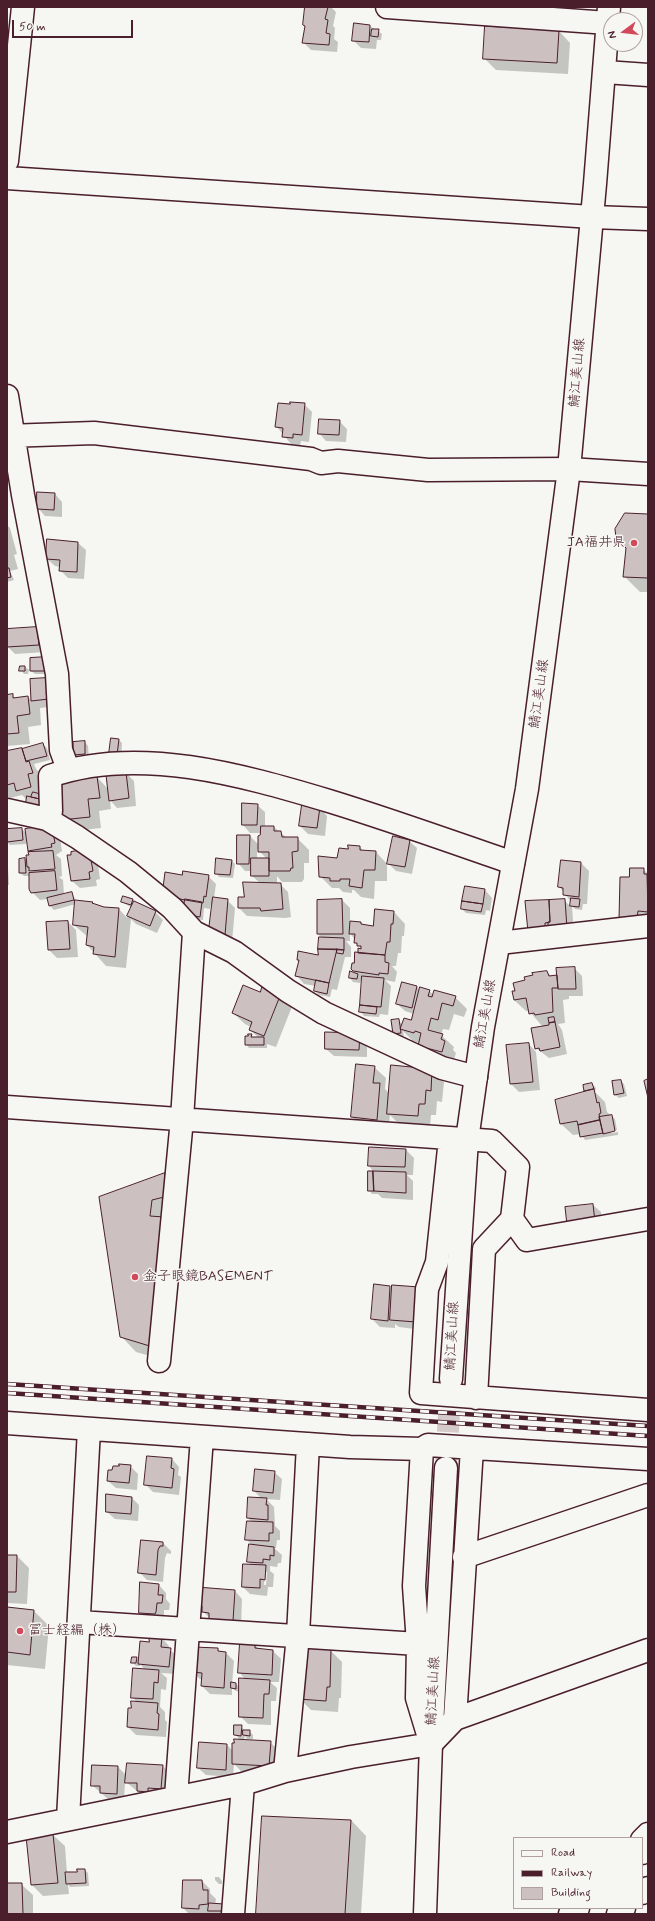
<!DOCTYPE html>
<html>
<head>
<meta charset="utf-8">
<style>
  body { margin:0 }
  #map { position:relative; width:655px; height:1921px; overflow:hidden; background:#f6f6f2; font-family:Mynerve,sans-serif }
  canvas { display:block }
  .frame { position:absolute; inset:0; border:8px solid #4a1f2b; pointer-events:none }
  .legend { position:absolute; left:513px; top:1837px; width:130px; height:72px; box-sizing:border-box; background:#f6f6f2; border:1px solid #b1a0a2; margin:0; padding:5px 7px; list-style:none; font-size:12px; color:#4a1f2b }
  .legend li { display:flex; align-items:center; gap:8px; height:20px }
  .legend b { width:20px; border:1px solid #b1a0a2 }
  .north { position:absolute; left:603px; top:12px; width:40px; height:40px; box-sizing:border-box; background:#f6f6f2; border:1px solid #b1a0a2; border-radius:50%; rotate:255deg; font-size:11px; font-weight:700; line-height:16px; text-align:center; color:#4a1f2b }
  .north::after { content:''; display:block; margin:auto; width:14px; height:18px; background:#d1495b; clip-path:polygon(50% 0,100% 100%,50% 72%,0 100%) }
  .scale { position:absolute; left:12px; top:20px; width:121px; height:18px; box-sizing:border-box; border:2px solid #4a1f2b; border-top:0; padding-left:5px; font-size:12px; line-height:14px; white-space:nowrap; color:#4a1f2b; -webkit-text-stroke:3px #f6f6f2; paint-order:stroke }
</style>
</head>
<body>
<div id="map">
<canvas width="655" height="1921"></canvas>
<div class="frame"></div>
<ul class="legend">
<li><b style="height:5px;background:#f6f6f2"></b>Road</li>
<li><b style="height:5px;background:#4a1f2b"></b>Railway</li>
<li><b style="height:11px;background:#ccc1c0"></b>Building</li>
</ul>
<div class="north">N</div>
<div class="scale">50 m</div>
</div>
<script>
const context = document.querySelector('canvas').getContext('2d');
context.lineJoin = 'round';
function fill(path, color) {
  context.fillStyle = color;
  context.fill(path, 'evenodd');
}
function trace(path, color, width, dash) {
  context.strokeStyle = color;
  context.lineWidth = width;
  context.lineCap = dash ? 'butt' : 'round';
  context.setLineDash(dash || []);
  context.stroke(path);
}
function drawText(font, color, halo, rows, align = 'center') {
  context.font = font + ' Mynerve,"Klee One",sans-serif';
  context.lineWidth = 3;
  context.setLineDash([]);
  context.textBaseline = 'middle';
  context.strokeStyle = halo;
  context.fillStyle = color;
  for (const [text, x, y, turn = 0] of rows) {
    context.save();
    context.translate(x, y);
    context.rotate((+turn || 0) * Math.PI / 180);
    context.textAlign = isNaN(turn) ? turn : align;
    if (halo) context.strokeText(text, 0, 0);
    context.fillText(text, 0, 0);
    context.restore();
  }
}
const shadow = new Path2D(`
  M306,7h25l5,5 -3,14 2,2 -1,11 4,3 -1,10 -26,-2 -8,-8 3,-15z
  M528,7h44v3z
  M370,26l12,8 -1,6h-4l-1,9 -15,-1 -8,-8z
  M559,31l11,12 -2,31 -72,-4 -12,-12z
  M304,404l8,8 -3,30 -8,-1 -1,5 -9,-2 -14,-17z
  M339,421l8,8 -1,13 -20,-1 -7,-8z
  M55,494l7,8v15l-17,-1 -7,-8z
  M648,515v77h-8l-16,-16 3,-28z
  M7,525l3,3 7,26 -3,1 4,14 -8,2 4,9 -7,2z
  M78,543l8,7 -2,29 -16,-1 -8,-8v-3l-5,-1 -8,-7z
  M37,628l8,8 1,16 -31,2 -8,-8v-16z
  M51,662v12h-16l-4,-3z
  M25,667l4,3 -1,4h-4l-3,-4z
  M31,680l25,26 -16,2 1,17 -13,2 2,17 -23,2v-50l5,-1 3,3 13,-1 4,4z
  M118,739l4,4 -1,15 -7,-1z
  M85,742l3,4 1,12h-11l-4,-3z
  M43,744l4,4 3,12 -16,4 2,5 5,5 3,10 -5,2 2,9 -13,6 -6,-6 -12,3 -3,-1v-39l16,-8z
  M126,773l8,8 2,25 -19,2 -7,-8 1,9 -12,2 2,17 -27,3 -16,-14 39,-40 11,12z
  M257,805l8,7v15h9l13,11h10l12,12v13h-5v16l-2,3h-20l-5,-6v8h3l8,8 3,25 -5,1 -39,-2 -8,-8 6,-10 15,-15 -8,-7v-5h-7l-7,-8 12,-27 9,9 2,-12h-11l-7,-8zM257,849l10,10h-10z
  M320,808l7,8 -2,20 -17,-2 -8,-8z
  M51,828l9,10 2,13 -6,4 5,4 1,17 -3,1 4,3 1,15 8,-2 4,8 16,2 12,5 15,1 8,9 5,-10 -10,-6 11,-2 3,3 19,9 8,8 -6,13 -21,-9 -5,-5 -5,49 -20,-2 -19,-21 1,-8 -14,-12 2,-21 -22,6 -4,-4 -2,-7 -8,1 -8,-8 -2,-16h-6l-4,-3 5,-14 3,3 4,-9 -3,-3 -2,-14 -1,1v7l-16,1 -3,-3v-12l15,-1 5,5zM29,869l4,5h-4z
  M409,841l8,7 -5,26 -16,-3 -8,-8z
  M360,847l4,5h12l11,12v17h-12l-1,18 -13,-2 -7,-7h-2v3l-9,-1 -4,-4h-7l-12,-12 18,-17z
  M68,856l29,2 3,21 -4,1 1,6 -17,2 -8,-7z
  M231,860l4,4 -2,14 -14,-1 -3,-4z
  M562,861l19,2 8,8 -2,33h-4l-1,6 -7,-1 -3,-3 2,30 -45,-5 35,-31 7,7v-5l-12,-16z
  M7,866l1,1 1,18h-2z
  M643,869l5,5v56h-17l-1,-52z
  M183,876h25l8,8 -2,14 13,2 8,8 -3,34 -14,-6 -5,-32h-2l-1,5 -6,-1 -1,12 -15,-2 -13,-11z
  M485,890l7,8 -2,13 -4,-1 -1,5 -19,-2 -4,-4z
  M342,900l8,8v14l11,1 3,3 10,1 20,-15 11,12 -1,12h-2l-1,17h-3l-2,13h-4l5,6 -2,10 -10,-2 6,6 -3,29 -8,-1 -1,3 -15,-1 -3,-4 2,-33h-2l-1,4 -7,-1 -3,-4v-5l9,3 -7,-7 10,-19 -12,-17v8h-4l5,6v10h-6l-8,33 -5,-1 -2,8 -11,-2 -4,-4 1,-5 -12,-2 -7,-8 3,-14 -2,-3 21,-3 3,-18 -4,-4z
  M68,922l8,8 2,27 -21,1 -8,-8 -2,-27z
  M574,968l8,8 1,20h-14v3l-6,1 2,23 -7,1 4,6 5,24 -18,4 -13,-10 7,-21 -14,-16h-3l-12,-11 2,-9 10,-10 21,-9 5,5z
  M402,983l15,4 3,3 9,1 5,4 21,2 12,12 -3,8 -10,-3 -5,16 -6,-1 -2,6 13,12 -1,3 3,3 -3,10 -23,-6 -10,-14 -7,-2 -10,-10 1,5 -7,1 -3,-4 4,-13 5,5 9,-4 2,-7 -9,-3 -8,-7z
  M264,985l29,19 -17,43 -9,-3v4h-18l-3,-4 5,-9 3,3h5l-9,-8 1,-3 -6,-3 -12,-11 27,-19z
  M326,1033l41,9v15l-33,-1 -8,-7z
  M529,1044l7,8 4,38 -21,2 -8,-8 -4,-38z
  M374,1067l12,11 -1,11 5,5 42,-24 12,12 -2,20 -5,-1 -1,14h-5l-1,12 -30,-2 -10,-10 -2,16 -24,-3 -12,-11z
  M621,1081l3,3 3,12 -8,2 -4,-3z
  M592,1084l4,4 -1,4 10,10 2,10 8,7 2,11 -6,1v2l7,-1v3l-33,5 -4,-6 -8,1 -12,-11 25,-32 -1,-1z
  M406,1150l8,8 -1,17h-6l6,6v19l-31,-2 -4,-4h-6l-3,-4 5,-18 -5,-6z
  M165,1174l15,15 -12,172 -32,-9 -15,-16 -21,-139z
  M593,1205l8,7 1,18 -26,3z
  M389,1287l4,3 30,40 -24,-3 -4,-3v4l-15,-1 -8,-8z
  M172,1459l7,8 -1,8 3,2 -2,18 -26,-3 -8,-8z
  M130,1466l8,8 -1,16 -21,-2 -8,-7z
  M256,1470l18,2 8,7 -2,21 -14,-1 8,8 1,19 5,5v9h-3l-1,8h-2l8,7 -1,8h-3l-1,4 -7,-1v5l4,3 -1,13h-5l-1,9 -17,-2 -7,-7 9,-22 -4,-3 5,-16 -7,-7 6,-17 -4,-4 14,-19 -8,-8zM265,1572h2l-1,13h-2z
  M132,1498l7,7 -1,16 -23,-2 -8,-7z
  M142,1541l21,2 8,8v3l-4,-1 -2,5 -2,24 -16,-2 -7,-7z
  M7,1556h10l12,12 -2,36 -20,-1z
  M159,1585l7,8v6l4,5 -1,6h-5v10h-16l-8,-8z
  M235,1591l7,8 -1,29 -24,-2 -20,-21z
  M7,1608l27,3 15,15 -4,43 -38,-4z
  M162,1638l7,8v3l9,8 -1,17 -16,-1 6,5 -1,12 -5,-1 -1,18 5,5v8l2,2 -1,15 -30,-2 -8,-8 4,-18 6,-6 -6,-6 13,-27 -5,-6v2h-4l-4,-4 4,-4 4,3 10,-18z
  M255,1645l4,4 14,2 8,8 -2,23h-9l7,6 -1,13h-5v24l-23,-1 -8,-8v-24l-4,-1 -4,-3v7l-22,-1 -8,-8 1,-6 -3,-1 -7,-7 24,-23 3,3 6,1 8,8 -2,23h4l4,4 5,-9 -6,-7z
  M330,1650l12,12 -1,36h-2l-1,14 -27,-2 -12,-12z
  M241,1726l4,5h4l4,4v4h-6l-2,-3 -1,4 26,2 8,8 -1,23 -36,-2 -7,-7 -1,13 -27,-2 -8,-7 2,-25 27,2 5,5 8,-10 -5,-6z
  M93,1766l25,1 9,9 36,-10 7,8 -1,22 -24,2 -20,-17 -1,20 -15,-1 -17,-15z
  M351,1820l15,16 -5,78h-104z
  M53,1835l12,11 2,27h11l7,-3 3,3 1,13 -19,1 -2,-3 1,10 -26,2 -11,-11z
  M215,1877h4l3,4v3h-3l-4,-4z
  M202,1881l8,8v4l6,6 -1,6 12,9h-38l-6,-6z
  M7,1884h14l12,11v19h-26z`);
const building = new Path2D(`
  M305,7h23l-3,12 3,1 -2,13 4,1 -1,11 -27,-2 3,-17 -2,-1z
  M354,23l16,2 -1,17 -17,-1z
  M485,26l74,4 -2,33 -74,-4z
  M372,29h7l-1,8 -7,-1z
  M290,402l15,1 -3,32 -9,-1v4l-11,-1 1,-9 -8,-1 3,-24 12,1z
  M319,419l21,1 -1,15 -21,-1z
  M37,492l18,1 -1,17 -17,-1z
  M625,513l23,1v64l-25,-1 3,-29 -10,-10 -1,-9z
  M47,539l31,3 -1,30 -18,-1 1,-11 -14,-1z
  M7,568h2l2,9 -4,1z
  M37,627l2,18 -32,2v-18z
  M47,657l1,14h-18v-13z
  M20,666h5v5h-6z
  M47,678l2,21 -18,2 -1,-22z
  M13,694v4l15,-2 2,18 -13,2 2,17 -12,1v-39z
  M111,738l8,1 -2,16 -8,-1z
  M85,741v13l-12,1v-13z
  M43,743l4,13 -21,5 -4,-12z
  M22,748l4,14 3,-1 4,12 -5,1 3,13 -15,4 -2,-8 -7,2v-34z
  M126,772l3,26 -20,3 -3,-26z
  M97,776l3,22 -12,1 2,18 -29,3 -6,-35 21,-7z
  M33,792l11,3v5l-13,-3z
  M27,796l17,4 -2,12 -17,-2z
  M242,803l16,1 -1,21h-15z
  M302,805l18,2 -3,21 -18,-2z
  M44,826l8,1 3,16 -4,1 1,3 -24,4 -3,-22z
  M261,826h13v5h7l1,6h16v14l-6,1 1,16h-2l-1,3h-21v-19h-11v-16l2,-1z
  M22,828l1,12 -16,2v-13z
  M237,835h13l-1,29h-12z
  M393,836l17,4 -5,27 -18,-3z
  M348,845l12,1v4l16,1 -1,19h-11l-2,18 -13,-2 1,-7h-10v2h-10v-3l-11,-1 -1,-21 19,2 2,-10 9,1z
  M89,849l4,22 -4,1 1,7 -19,2 -4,-26h4v-3z
  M53,851l2,18 -26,2v-4h-2l-1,-12h3l-1,-3z
  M25,858l1,15h-7v-14z
  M216,858l16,2 -2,15 -15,-1z
  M251,858h18v18h-18z
  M561,860l20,2 -2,35 -16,-2v-7l-5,-1z
  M630,868h14v6h3l1,38 -10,-1 -1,8h-18l1,-42h9z
  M55,871l2,19 -26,3 -2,-4v-16z
  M183,871l26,4 -3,22 -2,-1 -1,7 -41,-7 3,-24 17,3z
  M243,882l38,1 2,26 -22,2 -1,-3h-22v-11h6z
  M465,886l20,3 -2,15 -21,-3z
  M72,892l2,8 -25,6 -2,-8z
  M123,896l10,3 -2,6 -10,-3z
  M213,897l15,2 -3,36 -9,-1 -7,-5z
  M571,898l9,1 -1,8 -9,-1z
  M185,899l17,3 -2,15 -17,-3z
  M342,899l1,35h-26v-34z
  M565,899l2,30 -19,1v-8h2l-1,-22z
  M75,900l18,2 -1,1 12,4 15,1 -4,49 -22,-3 1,-7 -8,-2 2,-18 -15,-2z
  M549,900l1,22 -5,1v8l-17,1 -3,-31z
  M134,901l22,10 -6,15 -23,-10z
  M462,901l21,3 -2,8 -20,-3z
  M375,909l19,2 -1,13h-2l-1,18h-3l-2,13 -27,-2v-5l3,1v-3h-4v-3h-3l1,-9h-6l1,-13 11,1v2l12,2z
  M68,921l2,28 -22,1 -2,-28z
  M319,937l25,1v12l-26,-1z
  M318,949h19l-8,34 -34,-7 4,-16h-2l1,-9 20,4z
  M337,949l7,1 -1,4 -6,-1z
  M355,952l30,3v7l4,1 -1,11 -9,-1v2l-26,-4 -2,-2 1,-6h2z
  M575,967l1,22h-18l-2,-21z
  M350,971l8,3 -1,5 -8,-1z
  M547,971l2,5 8,-1 1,13h-6l1,24 -18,3 -1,-2 -5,1 -3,-16 -12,2 -2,-9h3l-2,-8 12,-3 -1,-3 9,-2 -1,-2z
  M362,976l22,2 -3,29 -21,-2z
  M316,980l13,3 -2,11 -13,-3z
  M402,982l15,4 -5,22 -16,-4z
  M263,984l19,7 -18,45 -15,-6 3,-8 -20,-9 11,-28 17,7z
  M420,987l10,3 -2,6 4,1 2,-7 22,6 -3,10 -11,-3 -4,17 -7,-2 -3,12 15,4 -2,5 4,2 -3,11 -24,-6 3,-13 -6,-2 -1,2 -14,-4 4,-11 7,2z
  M360,1005l17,2 -1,7 -17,-2z
  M554,1017l1,5 -6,1 -1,-5z
  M399,1019l2,14 -8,1 -2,-14z
  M555,1022l5,25 -20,4 -1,-3 -4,1 -4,-21 18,-3v-2z
  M325,1032l35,1 -1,17 -34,-1z
  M248,1034h4l-1,3h13v8h-19v-9h3z
  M529,1043l4,39 -23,2 -4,-39z
  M356,1064l19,2 -2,17h7l-3,37 -26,-3z
  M391,1065l41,4 -1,22 -5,-1 -1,14h-6l-1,12 -31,-2z
  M648,1079v19l-4,-17z
  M621,1080l3,13 -10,2 -2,-14z
  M592,1083l2,6 -10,2 -1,-6z
  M594,1089l3,14 2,-1 2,11 -2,1 1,6 -22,5 -1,-4 -17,3 -5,-24z
  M612,1115l3,16 -12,3 -4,-17z
  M600,1120l3,13 -23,4 -2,-12z
  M369,1147l37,2 -1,18 -37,-1z
  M368,1171h5l1,20h-6z
  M373,1171l33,1v21l-32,-2z
  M165,1173l-1,24 -12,3 -2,16 14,1 -11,130 -33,-10 -21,-140z
  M593,1204l2,18 -28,3 -2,-18z
  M374,1284l16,2 -2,35 -17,-2z
  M392,1285l27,2 -3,35 -26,-2z
  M147,1456l25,2 -1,10 3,1 -2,19 -28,-3z
  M119,1464l12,1 -2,18 -22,-2 1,-11h4l1,-4h6z
  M255,1469l20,2 -2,22 -20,-2z
  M106,1494l26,3 -1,17 -25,-2z
  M248,1497l19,1 -1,7h2v15l-21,-2z
  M247,1521l26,1v11h-4v8l-24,-1z
  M141,1540l22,2v4h-3l-2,4 -2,25 -18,-2z
  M249,1544l25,3v9l-4,-1v5l-7,-1v4l-16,-1z
  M7,1555h10l-1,37h-9z
  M243,1564l23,1 -1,15 -5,-1v9l-18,-1z
  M140,1582l19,2 -1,11h5l-1,8h-5l-1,9 -1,2 -16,-1z
  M197,1587l38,3 -2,31 -24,-2v-6l-7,-1v-6h-6z
  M7,1607l27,3 -4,45 -23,-3z
  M149,1636l13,1 -1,10 10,1 -2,19 -31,-3 2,-23 9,1z
  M240,1643l15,1v4l18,2 -1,25 -34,-2z
  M193,1647l25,1v3l8,1 -2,36 -23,-2 1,-13 -10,-1z
  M307,1647l24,2 -1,38h-3l-1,14 -28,-2z
  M132,1657h5l-1,6h-5z
  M133,1668l26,2 -1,13 -4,-1 -1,17 -22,-1z
  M239,1678l31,2 -1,14h-5l-1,24 -24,-1z
  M231,1682l5,1v6l-5,-1z
  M131,1701l27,2 -1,10 2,1 -1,16 -31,-3 1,-19h3z
  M234,1725h8l-1,11 -7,-1z
  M243,1730h7v6l-7,-1z
  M234,1739l37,2 -2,25 -37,-2v-21h2z
  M199,1742l28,2 -1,26 -29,-2z
  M127,1763l36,2 -2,24 -13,-1v4l-11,-1v-8h-12z
  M92,1765l26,1 -1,28 -17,-1v-7h-9z
  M262,1816l89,4 -6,94h-89z
  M53,1834l5,49 -27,2 -5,-49z
  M77,1869h8l1,14 -20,1 -1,-12h12z
  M183,1880h19l1,10h5v14l-9,1v4l-17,-1z
  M7,1883h15l1,31h-16z
  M209,1903l15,1 -1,7h-15z`);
const majorTunnel = new Path2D(`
  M446,1465l5,-86`);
const minor = new Path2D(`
  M387,7l221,16
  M605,72l43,3
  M7,161l16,-154
  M7,178l585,39 56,2
  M7,396l16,99 34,179 4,76 7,19
  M7,436l87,-3 217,26 10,4 17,-2 90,9 141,-1 79,5
  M7,810l40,9 30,18 51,35 44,36 22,24 40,20 54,39 36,22 118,55 34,9
  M47,819l4,-8 -1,-35c88,-31 192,-1 279,25 62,19 123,41 184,62
  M499,943l149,-17
  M7,1107l485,34 26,26 -6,52 -28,30 -8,149
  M450,1139l-13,123 -10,27 -6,104 227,17
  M512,1219l15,21 121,-21
  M159,1361l23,-242 12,-187
  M7,1423l343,24 72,2 6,-4 220,14
  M422,1449l-8,137 4,58 -1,54 13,43
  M464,1557l184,-62
  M79,1622l339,22
  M455,1719l17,-271
  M285,1771l13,-136 10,-191
  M176,1797l26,-360
  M68,1819l21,-390
  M7,1832l236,-48 42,-13 66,-14 80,-13 24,-25 193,-69
  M642,1840l6,-6
  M233,1914l10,-130`);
const major = new Path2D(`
  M451,1379l16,-239 16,-113 44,-238 42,-320 26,-285 14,-177
  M425,1914l6,-170 15,-276`);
const highway = new Path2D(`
  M642,1853l6,-5
  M642,1893l6,-5
  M570,1914l8,-6
  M618,1914l6,-6`);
const rail = new Path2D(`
  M7,1384l641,42
  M7,1393l641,43`);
const markers = [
  [634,543,4,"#d1495b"],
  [135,1277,4,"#d1495b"],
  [20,1631,4,"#d1495b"]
];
const streetNames = [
  ["鯖江美山線",578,373,-85],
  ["鯖江美山線",540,694,-82],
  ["鯖江美山線",486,1014,-80],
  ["鯖江美山線",453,1336,-87],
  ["鯖江美山線",434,1691,-87]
];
const poiNames = [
  ["JA福井県",626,543,"right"],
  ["金子眼鏡BASEMENT",143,1277],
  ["冨士経編（株）",28,1631]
];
fill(shadow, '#0003');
fill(building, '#ccc1c0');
trace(building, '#4a1f2b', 1);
trace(majorTunnel, '#d4cbca', 22, [22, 11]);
trace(minor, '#4a1f2b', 25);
trace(major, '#4a1f2b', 25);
trace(highway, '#4a1f2b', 25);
trace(minor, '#f6f6f2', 22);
trace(major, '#f6f6f2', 22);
trace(highway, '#f6f6f2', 22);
trace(rail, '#4a1f2b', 4.5);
trace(rail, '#f6f6f2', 3, [9]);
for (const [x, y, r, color] of markers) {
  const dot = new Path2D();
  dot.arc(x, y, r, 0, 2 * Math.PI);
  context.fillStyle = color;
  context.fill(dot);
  trace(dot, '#f6f6f2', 1.5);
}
drawText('14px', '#4a1f2b', '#f6f6f2', streetNames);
drawText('14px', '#4a1f2b', '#f6f6f2', poiNames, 'left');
</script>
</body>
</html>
